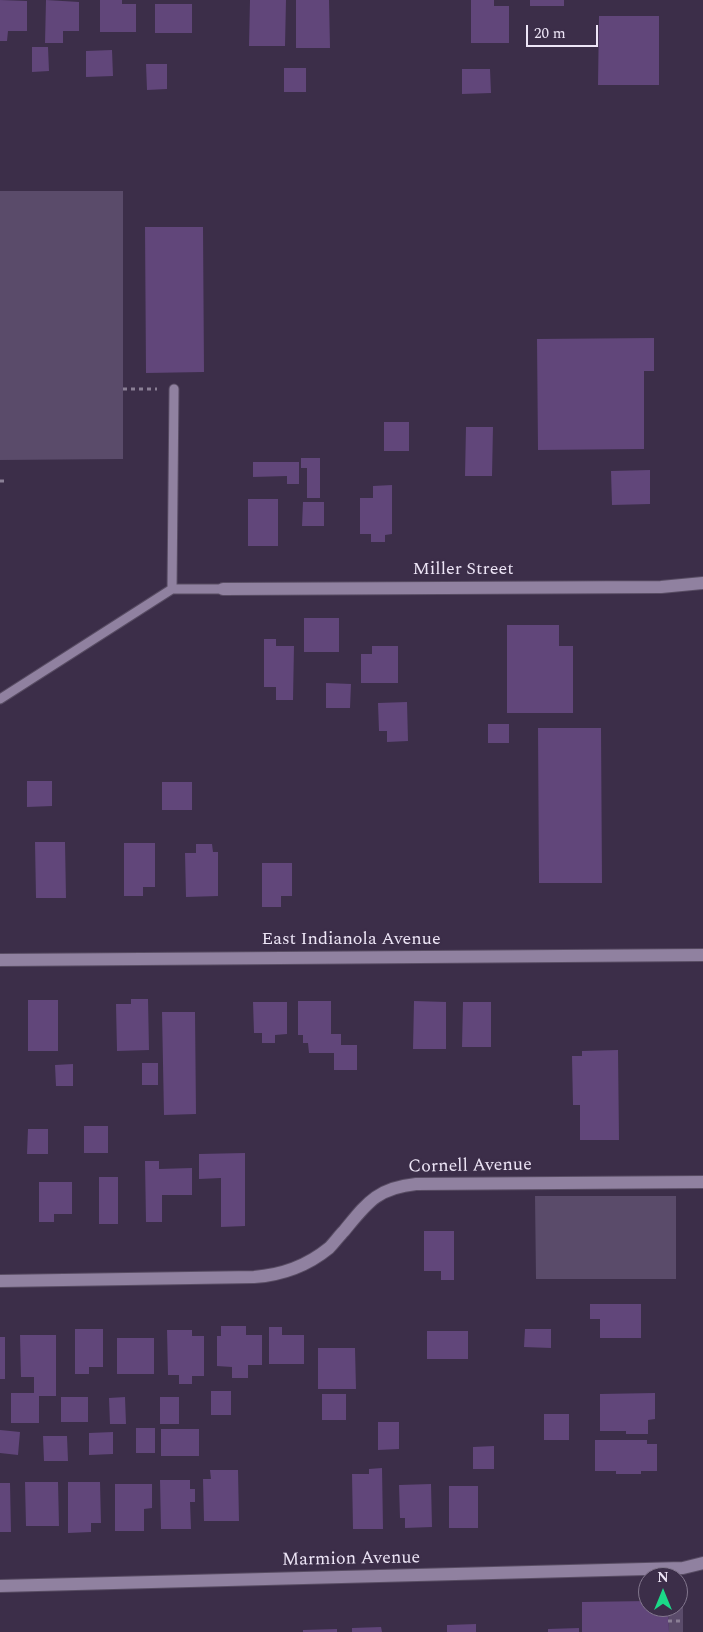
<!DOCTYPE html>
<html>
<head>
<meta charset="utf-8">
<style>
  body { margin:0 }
  #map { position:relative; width:703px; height:1632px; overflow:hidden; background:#3c2e49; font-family:Spectral,serif }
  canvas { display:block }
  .north { position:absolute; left:638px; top:1567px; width:50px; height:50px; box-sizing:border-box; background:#3c2e49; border:1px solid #83778e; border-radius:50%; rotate:0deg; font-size:14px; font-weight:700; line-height:20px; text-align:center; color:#ede5f6 }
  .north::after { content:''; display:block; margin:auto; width:18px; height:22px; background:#1bd988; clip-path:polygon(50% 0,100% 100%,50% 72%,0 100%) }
  .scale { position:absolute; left:526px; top:25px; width:72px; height:22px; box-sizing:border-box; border:2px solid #ede5f6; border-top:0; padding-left:6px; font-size:15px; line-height:18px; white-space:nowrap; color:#ede5f6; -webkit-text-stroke:4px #3c2e49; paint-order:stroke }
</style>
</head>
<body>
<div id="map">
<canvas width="703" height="1632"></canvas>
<div class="north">N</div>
<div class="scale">20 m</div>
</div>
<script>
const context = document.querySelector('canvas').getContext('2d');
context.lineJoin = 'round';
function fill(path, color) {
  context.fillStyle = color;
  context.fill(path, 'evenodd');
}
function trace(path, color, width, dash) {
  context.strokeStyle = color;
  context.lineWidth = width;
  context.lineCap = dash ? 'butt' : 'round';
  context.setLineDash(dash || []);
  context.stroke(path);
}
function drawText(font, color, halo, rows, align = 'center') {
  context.font = font + ' Spectral,serif';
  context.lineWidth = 4.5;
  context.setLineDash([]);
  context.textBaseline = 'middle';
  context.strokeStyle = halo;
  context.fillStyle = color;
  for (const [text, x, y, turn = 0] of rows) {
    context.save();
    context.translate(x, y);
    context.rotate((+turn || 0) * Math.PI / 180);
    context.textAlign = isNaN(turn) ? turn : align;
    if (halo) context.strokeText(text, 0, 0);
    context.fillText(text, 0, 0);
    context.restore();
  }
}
const green = new Path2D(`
  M0,191h123v268l-123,1z
  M535,1196h141v83h-140z
  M678,1601h5v31h-14l-1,-25h10z`);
const building = new Path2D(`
  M0,0l27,1v30h-19l-1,10h-7z
  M46,0l33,2v29h-16v12h-18z
  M100,0h22v4h14v28h-36z
  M250,0h36l-1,46h-36z
  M296,0h33l1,48h-34z
  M471,0h23v6h15v37h-38z
  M530,0h34v6h-34z
  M155,4h37v29h-37z
  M599,16h60v69h-61z
  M32,47h16l1,24 -17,1z
  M112,50l1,26 -27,1v-26z
  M146,64h21v25l-20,1z
  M284,68h22v24h-22z
  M462,69h28l1,24 -29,1z
  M145,227h58l1,145 -58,1z
  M654,338v33h-10v78l-106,1 -1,-111z
  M384,422h25v29h-25z
  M466,427h27l-1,49h-27z
  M301,458h19v40h-13v-30h-6z
  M253,462h46v22h-12v-8l-34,1z
  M650,470v34l-38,1 -1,-34z
  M392,485v49l-7,1v7h-14v-8h-11v-36h13v-12z
  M248,499h30v47h-30z
  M303,502h21v24h-22z
  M304,618h35v34h-35z
  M507,625h52v21h14v67h-66z
  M264,639h12v7h18l-1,54h-17v-13h-12z
  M372,646h26v37h-37v-29h11z
  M326,683l25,1 -1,24h-24z
  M407,702l1,39 -21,1v-11h-8l-1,-28z
  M488,724h21v19h-21z
  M538,728h63l1,155h-63z
  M27,781h25v25l-25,1z
  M162,782h30v28h-30z
  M35,842h30l1,56h-30z
  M124,843h31v44h-12v9h-19z
  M196,844h16l1,8h5v44l-32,1 -1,-44h11z
  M262,863h30v33h-11v11h-19z
  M131,999h17l1,51 -32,1 -1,-47h15z
  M28,1000h30v51h-30z
  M298,1001h33v33h10v11h16v25h-23v-17h-25l-1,-10h-5v-8h-5z
  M414,1001l32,1v47h-33z
  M253,1002h34v32l-12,1v8h-13v-10h-8z
  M463,1002h28v45h-29z
  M162,1012h33l1,102 -32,1z
  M618,1050l1,90h-39v-35h-7l-1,-49h10v-5z
  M142,1063h16v22h-16z
  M73,1064v22h-17l-1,-21z
  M84,1126h24v27h-24z
  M28,1129h20v25h-21z
  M245,1153v73l-24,1v-49l-22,1v-25z
  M145,1161h14v8l33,-1v27h-30v27h-16z
  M99,1177h19v47h-19z
  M39,1182h33v32h-18v8h-15z
  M424,1231h30v49h-13v-9h-17z
  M590,1304h51v34h-41v-19h-10z
  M221,1326h25v9h16v30h-14v13h-16v-11l-15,-1v-30h4z
  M269,1327h13v8h22v29h-35z
  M75,1329h28v38h-14v7h-14z
  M525,1329h26v19l-27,-1z
  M167,1330h25v6h12v40h-12v8h-13v-9h-11z
  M427,1331h41v28h-41z
  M20,1335h36v61h-17v27h-28v-30h23v-16h-13z
  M0,1337h5v42h-5z
  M117,1338h37v36h-37z
  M318,1348h37l1,41h-38z
  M211,1391h20v24h-20z
  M655,1393v26l-7,1v14h-22v-3h-26v-37z
  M322,1394h24v26h-24z
  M61,1397h27v25h-27z
  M125,1397l1,27h-16l-1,-26z
  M160,1397h19v27h-19z
  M544,1414h25v26h-25z
  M378,1422h21v27l-21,1z
  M136,1428h19v25h-19z
  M161,1429h38v27h-38z
  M0,1430l20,2 -2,23 -18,-2z
  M113,1432v22l-24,1v-22z
  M43,1436h24l1,25h-24z
  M595,1440h52v4h10v27h-16v3h-25v-3h-21z
  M494,1446v23h-21v-22z
  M382,1468l1,61h-30l-1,-55h17v-5z
  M210,1470h28l1,51h-35l-1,-42h8z
  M160,1480h30v9h5v13h-5l1,27h-30z
  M25,1482h33l1,44h-33z
  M68,1482h32l1,41h-10v9l-23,1z
  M0,1483h10l1,49h-11z
  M115,1484h37v24l-8,1v22h-29z
  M431,1484l1,43 -27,1v-10h-5l-1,-33z
  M449,1486h29v42h-29z
  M648,1601v6h20l1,25h-87v-30z
  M476,1624v8h-29v-7z
  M381,1627l1,5h-30v-4z
  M579,1628v4h-31v-3z
  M337,1629v3h-34v-2z`);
const path = new Path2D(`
  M123,389h34
  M0,481h4
  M668,1621h15`);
const service = new Path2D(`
  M172,589l2,-200
  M0,699l172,-110h51`);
const minor = new Path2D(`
  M223,589l438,-2 42,-4
  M0,1281l254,-4c28,-2 53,-11 75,-29 5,-5 10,-12 15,-17 23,-28 33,-43 72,-47l287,-2
  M0,1586l683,-18 20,-5`);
const tertiary = new Path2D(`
  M0,960l703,-5`);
const streetNames = [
  ["Miller Street",463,570],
  ["East Indianola Avenue",351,940],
  ["Cornell Avenue",470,1167,-1],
  ["Marmion Avenue",351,1560,-1]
];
fill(green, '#5a4b6a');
fill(building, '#61467a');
trace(service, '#584c63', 11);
trace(minor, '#584c63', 14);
trace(tertiary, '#584c63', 14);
trace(path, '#8a7f95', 3, [4, 4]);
trace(service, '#9081a0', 9);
trace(minor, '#9081a0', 12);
trace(tertiary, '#9081a0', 12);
drawText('18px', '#ede5f6', '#3c2e49', streetNames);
</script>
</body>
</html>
